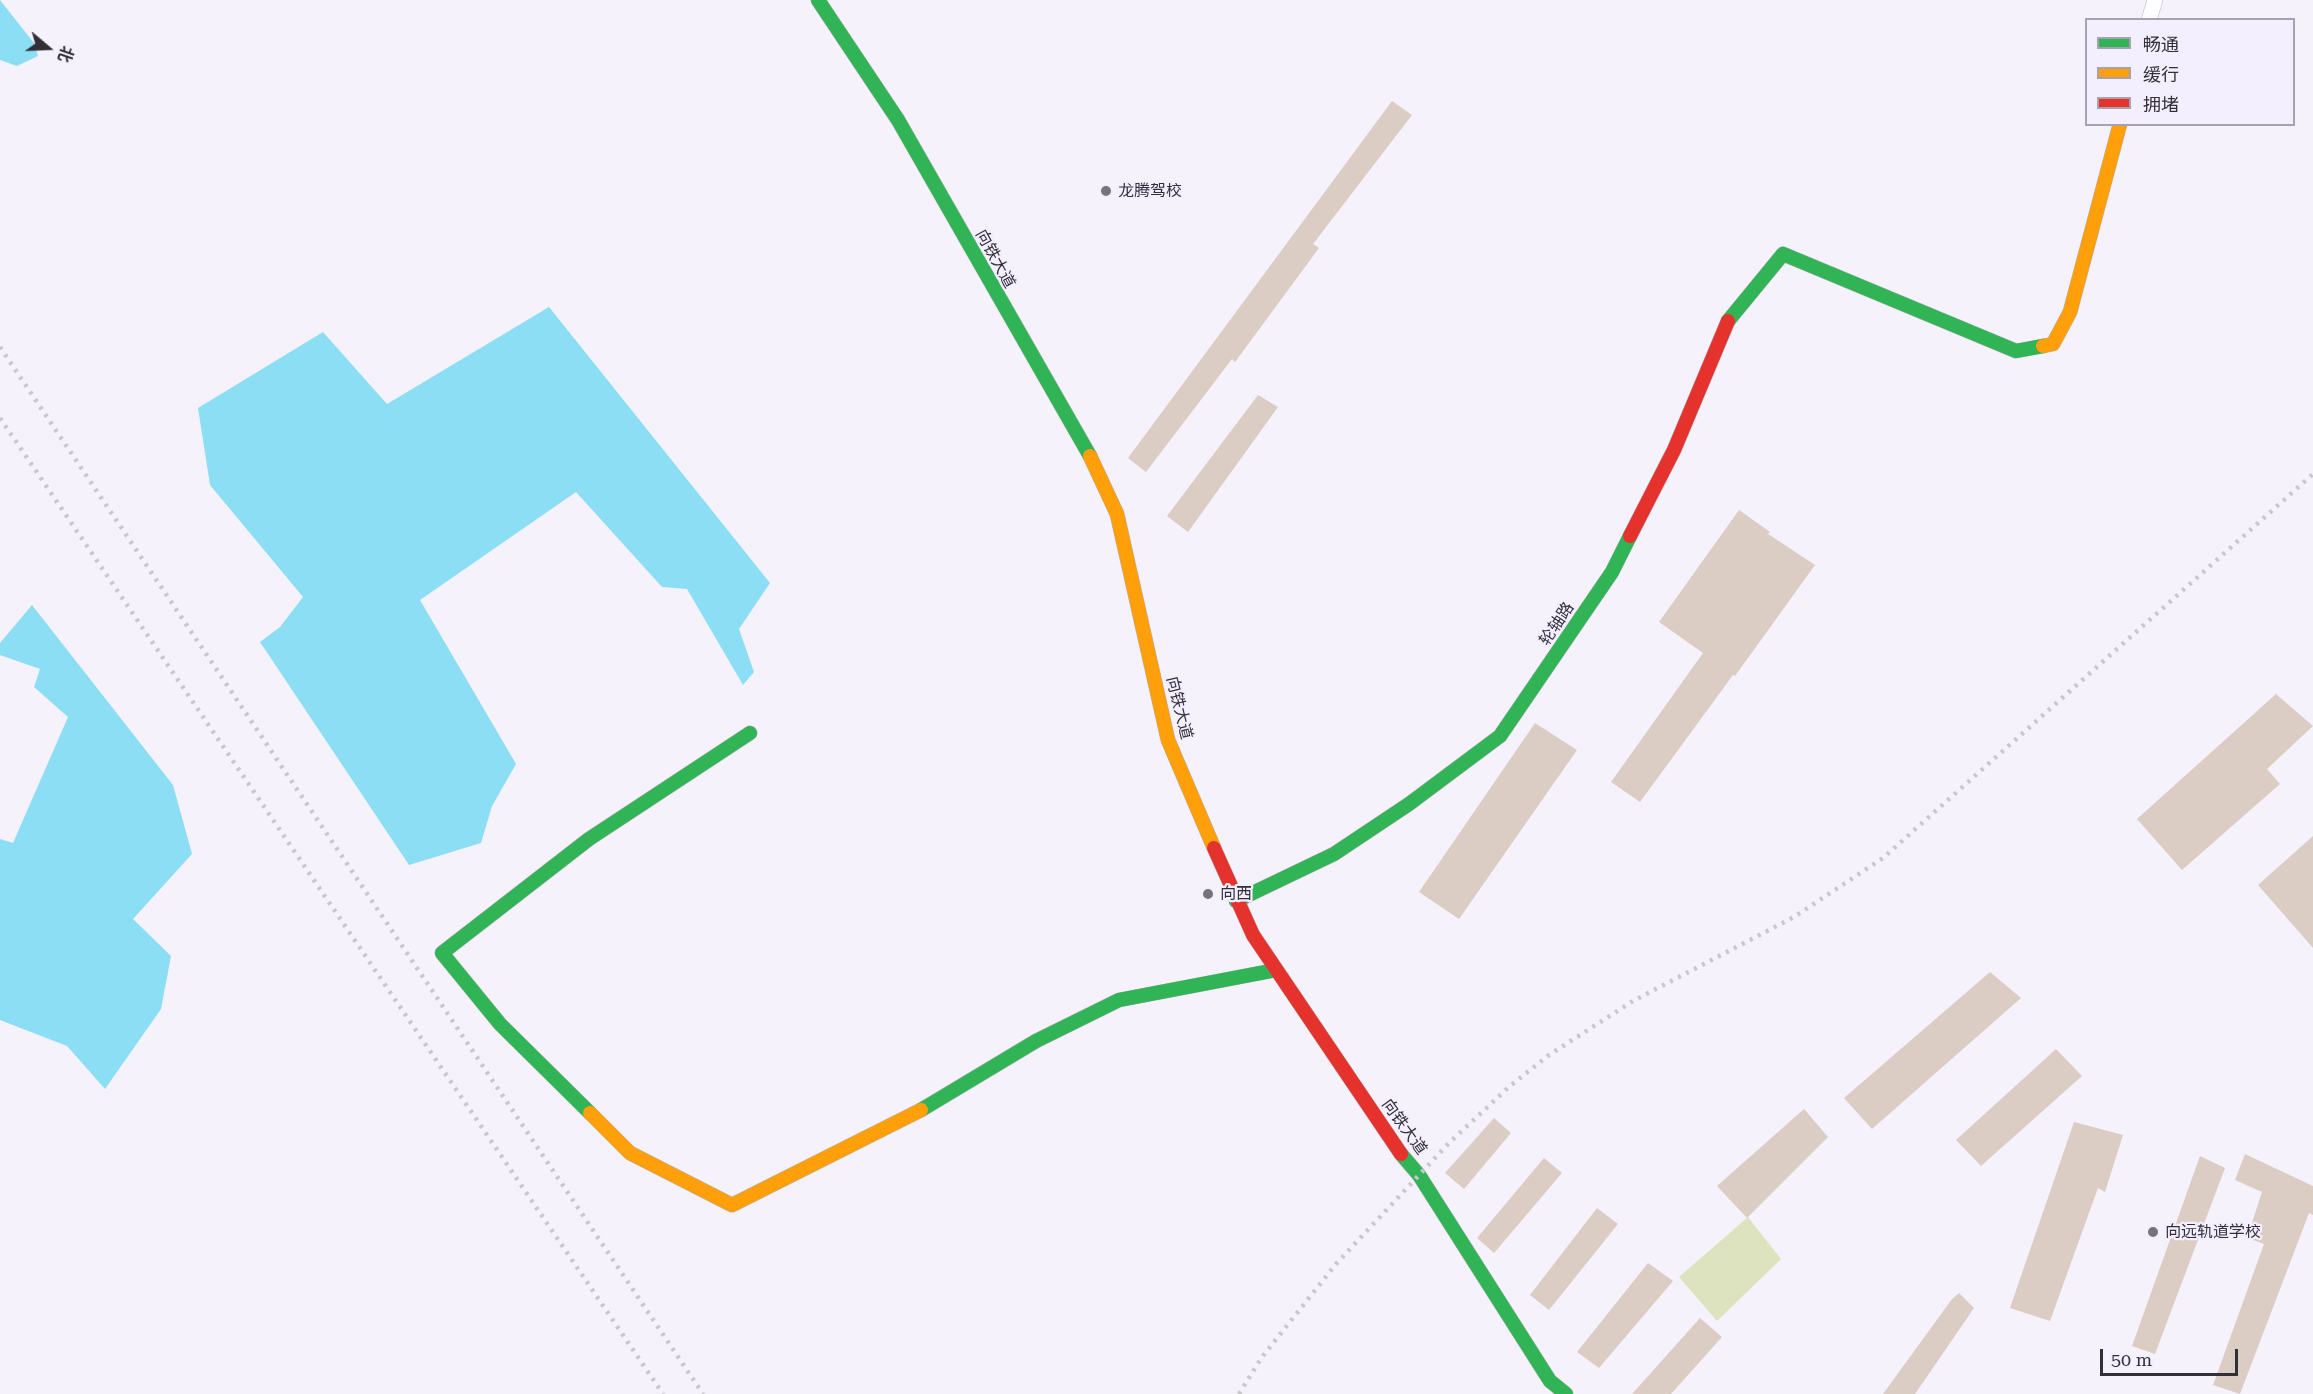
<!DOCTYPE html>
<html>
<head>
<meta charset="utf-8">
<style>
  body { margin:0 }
  #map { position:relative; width:2313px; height:1394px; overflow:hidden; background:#f5f2fc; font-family:"Roboto Serif","Noto Sans SC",serif }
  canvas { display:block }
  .legend { position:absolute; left:2085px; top:18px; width:210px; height:108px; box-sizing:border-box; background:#f4efff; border:2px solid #a6a2af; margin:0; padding:8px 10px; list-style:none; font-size:18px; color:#322f37 }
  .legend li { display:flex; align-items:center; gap:12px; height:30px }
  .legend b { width:30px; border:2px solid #a6a2af }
  .north { position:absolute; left:18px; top:18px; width:60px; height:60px; -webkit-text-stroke:4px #f4efff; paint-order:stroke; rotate:109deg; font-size:16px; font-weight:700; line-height:24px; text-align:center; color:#322f37 }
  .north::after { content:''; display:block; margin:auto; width:21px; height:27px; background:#322f37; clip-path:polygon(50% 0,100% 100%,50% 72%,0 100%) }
  .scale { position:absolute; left:2100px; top:1349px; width:138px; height:27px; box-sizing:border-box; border:3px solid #322f37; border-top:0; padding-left:8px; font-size:18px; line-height:21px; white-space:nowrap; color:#322f37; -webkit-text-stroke:4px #f4efff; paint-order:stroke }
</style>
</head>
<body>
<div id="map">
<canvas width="2313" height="1394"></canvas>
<ul class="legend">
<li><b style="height:8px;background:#30b455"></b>畅通</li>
<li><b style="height:8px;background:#ff9f0a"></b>缓行</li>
<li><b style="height:8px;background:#e5322d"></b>拥堵</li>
</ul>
<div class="north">北</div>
<div class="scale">50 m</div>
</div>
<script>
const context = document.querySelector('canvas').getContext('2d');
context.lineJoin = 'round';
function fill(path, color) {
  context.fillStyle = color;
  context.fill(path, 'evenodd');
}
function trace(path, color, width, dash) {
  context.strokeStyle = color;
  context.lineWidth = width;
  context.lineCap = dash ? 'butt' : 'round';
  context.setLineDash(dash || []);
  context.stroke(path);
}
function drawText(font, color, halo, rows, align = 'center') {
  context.font = font + ' "Roboto Serif","Noto Sans SC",serif';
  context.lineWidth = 4.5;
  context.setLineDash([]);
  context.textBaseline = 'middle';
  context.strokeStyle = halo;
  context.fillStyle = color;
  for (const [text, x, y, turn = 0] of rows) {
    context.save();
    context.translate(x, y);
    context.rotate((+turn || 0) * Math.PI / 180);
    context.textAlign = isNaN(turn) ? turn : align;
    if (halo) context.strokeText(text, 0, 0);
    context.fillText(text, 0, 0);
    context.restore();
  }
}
const green = new Path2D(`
  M1748,1217l33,42 -64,62 -38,-44z`);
const water = new Path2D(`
  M0,0l34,43 4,13 -21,10 -17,-6z
  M549,307l221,276 -31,46 15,43 -11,13 -56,-96 -25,-2 -86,-95 -156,108 96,164 -24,42 -11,37 -72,22 -149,-223 20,-15 23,-30 -93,-112 -12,-77 125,-76 64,72z
  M32,605l141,180 19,69 -59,65 38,37 -10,53 -56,80 -38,-43 -67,-26v-181l13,4 55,-126 -34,-30 6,-18 -40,-14v-12z`);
const building = new Path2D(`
  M1392,101l20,14 -99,129 6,4 -84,114 -3,-3 -86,113 -18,-14z
  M1258,395l20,12 -90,125 -21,-16z
  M1739,510l31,22 -2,2 47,31 -80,111 -2,-1 -93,127 -29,-20 92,-129 -44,-31z
  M2276,694l37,32 -46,43 13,15 -98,86 -45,-51z
  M1535,723l42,27 -118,169 -40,-27z
  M2313,836v112l-55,-63z
  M1990,972l31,26 -149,131 -28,-31z
  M2056,1049l26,27 -101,90 -25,-26z
  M1804,1109l24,28 -81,81 -30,-32z
  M1494,1118l17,15 -47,56 -19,-16z
  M2074,1122l49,13 -18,57 -7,-4 -48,133 -40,-13z
  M2245,1154l68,32v29l-4,-2 -69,181 -27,-9 51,-141 -17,-6 15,-46 -27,-12z
  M2200,1156l25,12 -70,186 -23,-8z
  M1544,1158l18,15 -68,80 -17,-15z
  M1597,1208l21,16 -69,86 -19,-15z
  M1648,1263l25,18 -74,87 -22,-16z
  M1959,1293l15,15 -59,86h-32l69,-95z
  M1700,1318l22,19 -51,57h-39z`);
const street = new Path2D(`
  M2149,20l6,-20`);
const fast = new Path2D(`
  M818,0l80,120 192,336
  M1728,321l55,-67 233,97 27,-5
  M1236,901l98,-47 75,-50 91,-68 112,-164 18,-36
  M921,1110l115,-69 83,-41 157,-30
  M590,1113l-90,-89 -58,-71 147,-114 161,-106
  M1401,1154l18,21 131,206 16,13`);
const slow = new Path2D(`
  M2043,346l10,-2 17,-32 50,-188
  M1090,456l27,58 51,226 46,108
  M590,1113l40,40 102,52 189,-95`);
const jam = new Path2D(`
  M1630,536l44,-86 54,-129
  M1214,848l39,87 148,219`);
const rail = new Path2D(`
  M0,347l703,1047
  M0,418l663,976
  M1239,1394l23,-37 74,-93 113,-121 61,-57 39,-31 84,-54 161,-84 89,-59 430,-384`);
const markers = [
  [1106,191,6,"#76737c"],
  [1208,894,6,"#76737c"],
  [2153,1232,6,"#76737c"]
];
const poiNames = [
  ["龙腾驾校",1118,191],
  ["向西",1220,894],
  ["向远轨道学校",2165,1232]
];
const streetNames = [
  ["向铁大道",995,259,61],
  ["轮轴路",1557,624,-56],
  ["向铁大道",1179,708,76],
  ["向铁大道",1404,1127,54]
];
fill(green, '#dde3be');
fill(water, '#8bdef4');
fill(building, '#dbccc4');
trace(street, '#b5b2ba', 16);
trace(fast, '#b5b2ba', 15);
trace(slow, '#b5b2ba', 15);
trace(jam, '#b5b2ba', 15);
trace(street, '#fefdff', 15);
trace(fast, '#30b455', 14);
trace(slow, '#ff9f0a', 14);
trace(jam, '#e5322d', 14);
trace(rail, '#c8c7ca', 4.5, [3, 6]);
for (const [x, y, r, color] of markers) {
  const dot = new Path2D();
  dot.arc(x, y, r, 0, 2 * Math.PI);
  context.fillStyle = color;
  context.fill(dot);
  trace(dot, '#f4efff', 2);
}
drawText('16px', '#322f37', '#f4efff', poiNames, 'left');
drawText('16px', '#322f37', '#f4efff', streetNames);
</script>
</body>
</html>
